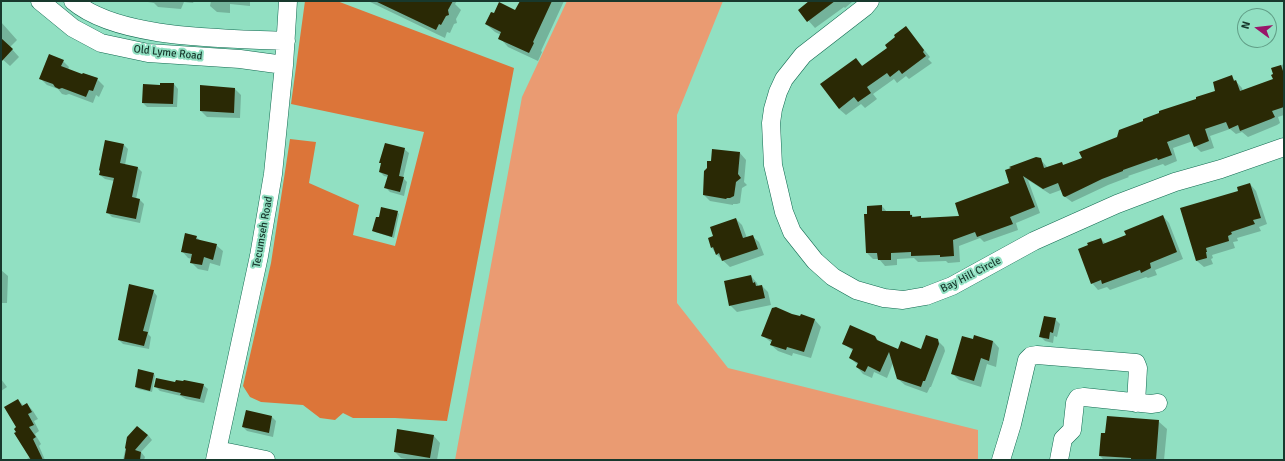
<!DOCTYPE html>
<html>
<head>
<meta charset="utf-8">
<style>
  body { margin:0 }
  #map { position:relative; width:1285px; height:461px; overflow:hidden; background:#91e0c2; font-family:Signika,sans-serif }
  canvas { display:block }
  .frame { position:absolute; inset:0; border:2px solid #18392d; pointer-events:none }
  .north { position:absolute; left:1237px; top:8px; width:40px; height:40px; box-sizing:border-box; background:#91e0c2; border:1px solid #619d86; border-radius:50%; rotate:285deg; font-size:11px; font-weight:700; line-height:16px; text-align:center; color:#18392d }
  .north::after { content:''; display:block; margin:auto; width:14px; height:18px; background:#991569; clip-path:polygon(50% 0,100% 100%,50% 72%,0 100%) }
</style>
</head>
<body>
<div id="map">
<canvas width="1285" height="461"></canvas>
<div class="frame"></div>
<div class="north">N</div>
</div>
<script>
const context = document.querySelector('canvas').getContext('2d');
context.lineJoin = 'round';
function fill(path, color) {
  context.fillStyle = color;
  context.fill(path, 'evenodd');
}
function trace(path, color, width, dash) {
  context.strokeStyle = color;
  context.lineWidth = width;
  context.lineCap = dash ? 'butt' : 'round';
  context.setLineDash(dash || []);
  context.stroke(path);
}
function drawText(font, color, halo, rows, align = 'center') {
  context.font = font + ' Signika,sans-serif';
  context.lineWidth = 4;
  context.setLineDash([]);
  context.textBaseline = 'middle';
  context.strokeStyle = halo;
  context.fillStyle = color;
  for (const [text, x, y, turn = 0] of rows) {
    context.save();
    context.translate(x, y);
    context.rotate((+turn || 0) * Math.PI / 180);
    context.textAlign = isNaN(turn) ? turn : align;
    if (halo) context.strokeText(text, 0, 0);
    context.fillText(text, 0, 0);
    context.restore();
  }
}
const green = new Path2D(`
  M567,1h156l-46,114v188l51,65 250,62v30h-523l67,-363z`);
const forest = new Path2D(`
  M305,1h32l177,67 -67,353 -52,-3h-42l-10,-5 -8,7 -15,-2 -17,-13 -42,-3 -11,-5 -7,-11 28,-123 19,-124 26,3 -7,41 50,22 -6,30 42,11 29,-114 -133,-28z`);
const shadow = new Path2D(`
  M142,1h52l-1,2 -9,-1 -3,7 -23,-2 -4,-4z
  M211,1h39v5l-20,-2v9l-13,-1 -7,-6z
  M368,1h89l-2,3 6,6 -5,9 1,4 -3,1 -4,9 -3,-1 -2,6z
  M521,1h43l-23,50 1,1 -4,9 -30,-14 -8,-9 1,-3 -6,-3 -9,-8 8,-10 22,-3z
  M807,1h44l1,1 -7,6 -1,-1 -29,21 -16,-18 9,-7z
  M1,22l16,18 -7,7 9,10 -9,9 -9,-8z
  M906,27l24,30 -2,2 4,4 -23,16 -3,-3 -9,7 -3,-4 -21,15 4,5 -12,9 -4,-4 -15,11 -7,-6 17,-49 7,6 25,-18z
  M63,61l6,6 -1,3 29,9 7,7 -5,11 -3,-2 -3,8 -24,-9 -3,1 -4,-1 -4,-5 -11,-4 -7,-7z
  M1284,64v51l-6,2 2,6 -3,2 -29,12 -6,-5 -6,2 -6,-5 -20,7 4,12 -13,4 -6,-6 -2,-5 -20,7 4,13 -12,5 -2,-2 -35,12 1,1 -21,8 -36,17 -8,-6 -3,-6 -11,4 -22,-14 12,33 -24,10 2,7 -34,12 -4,-4 -21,8 1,16 -12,1 -2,-2 -28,1 -4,-4 -17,1v6l-12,1 -6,-7h-6l-6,-6 1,-38 14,-9 5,6h22l6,6 6,-1 1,2 39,-3 50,-32 29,-25 8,9 14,-5 2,3 19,-8 35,-20 98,-47 15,-15 11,12 1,3 31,-11 1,-5 -3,-6z
  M174,84l4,5 -1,18h-30l-4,-4 18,-17z
  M235,89l6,6 -1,23 -33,-1 -6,-6z
  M124,145l4,4 -3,16 13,3 4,4 -6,27 4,1 4,4 -4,19 -28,-6 -5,-5 7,-31 -9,-2 -5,-4z
  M404,149l5,4 -6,25 4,4 -3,14 -14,-4 -4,-4 2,-11 -4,-1 -4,-4z
  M740,153l6,7 -2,22 3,3 -5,3 -2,15 -3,1h-4v1l-23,-4 -6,-6 8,-33z
  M1250,184l6,7 11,33 -8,3 2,4 -24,7 1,3 -5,1 2,6 -23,7 1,3 -2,1 2,5 -9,3 -7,-6 -16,-52 58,-17z
  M397,212l2,2 -5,24 -19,-6 -1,-2 5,-11z
  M1163,216l6,7 14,36 -28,11 2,5 -9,3 -2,-1 -36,13 -3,-3 -9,3 -6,-7 9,-44 5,5 21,-8z
  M736,219l6,6 5,13 5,-2 7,6 5,13 -34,12 -14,-13 -4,-6 -3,-10 6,-2z
  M196,237l5,4 15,4 7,6 -3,15 -10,-3 -2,8 -10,-2 -7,-7 1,-3 -4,-1 -6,-7z
  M1,270l7,6 -1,27h-6z
  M751,276l6,7 1,3h4l6,6 3,13 -34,7 -7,-7z
  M153,291l4,5 -9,38 3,3 -2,12 -26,-5 -4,-4z
  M802,316l13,4 6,7 -10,31 -18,-5 -1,3 -14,-5 -7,-6 1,-2 -9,-7 38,-19z
  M1055,319l5,5 -3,13 -3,-1 -1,7 -8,-2 -4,-4z
  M875,337l6,6 17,8 24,-1 15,-10 7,7 1,4 -14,36h-1l-3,6 -22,-8 -7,-6 -5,-16 -6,15 -13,-6 -2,6 -9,-4 -6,-7 1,-2 -8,-7 3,-7 -10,-8z
  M973,340l20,1 6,7 -3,19 -9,-3 -6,23 -22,-7 -7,-7z
  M154,374l1,2 -3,16 -14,-3 -2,-2z
  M1,379l6,8 -6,4z
  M176,383l27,2 5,4 -4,14 -18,-4 -5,-3 -21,-5 -5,-5z
  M18,400l6,6 3,-2 6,7 5,8 -4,2 5,10 -4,3 6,10 -2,2 6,14h-17l-1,-1 3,-2 -13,-25z
  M246,411l26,6 4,4 -3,16 -26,-6 -4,-4z
  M1158,421l9,8 -3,31h-60l-4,-4z
  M148,435l4,5 -11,12 4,5 -1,3h-21l5,-23z
  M434,436l6,7 -3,17h-25l-11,-2 -6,-6z`);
const building = new Path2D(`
  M375,1h78l-5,9 1,5 -3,1 -5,9 -2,-1 -3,6z
  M520,1h32l-19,41 1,1 -5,10 -31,-14 3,-7 -16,-8 6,-12 3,1 5,-11 16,8z
  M809,1h26l-28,21 -9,-12z
  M906,26l18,24 -1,2 3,4 -24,18 -3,-4 -9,7 -3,-4 -20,14 4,6 -13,9 -4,-5 -15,12 -19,-25 36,-26 6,8 25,-18 -2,-3 10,-8 -1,-2z
  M1,38l12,11 -12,13z
  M49,54l15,6 -3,6 21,8 1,-1 15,5 -5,13 -4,-1 -3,7 -24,-9 -3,1 -4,-2 -2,-3 -14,-5z
  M1281,65l3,9v33l-12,4 3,6 -4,2 -31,12 -2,-6 -9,4 -3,-7 -21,7 4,12 -15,6 -5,-13 -22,8 5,13 -14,5 -1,-2 -34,12v1l-21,8 -37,18 -2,-1 -5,-13 -15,6 -20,-13 12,31 -25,10 3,7 -36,13 -2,-5 -22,8 1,16 -14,1v-2l-29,1v-4l-20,1v7h-13l-1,-7h-11l-2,-39h3v-8l15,-1v6h28v4h2v2l9,-1v2l38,-2 -4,-13 54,-20 -4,-13 6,-2 -2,-1 27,-10 5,1 3,10 18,-6 1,3 19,-7 -3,-6 38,-15 2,-7 24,-9v-2l16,-6v-2l37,-12v-2l19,-6 -2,-9 19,-7 2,6 2,-1 4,11 33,-12 -2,-4 2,-1 -2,-6z
  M160,83h14l-1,21 -31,-1 1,-19 17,1z
  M200,85l35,3 -1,25 -34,-2z
  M105,140l19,4 -4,19 18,4 -6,30 8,2 -4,20 -30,-6 8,-35 -15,-3 1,-4 -1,-1z
  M385,143l20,5 -6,28 5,1 -4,15 -16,-4 4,-13 -9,-3 2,-9h-2z
  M712,149l28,3 -2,22 3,4 -5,4 -2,14 -4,2h-3l-1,1 -23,-4 1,-24 3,-3v-7h4z
  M1250,183l11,35 -8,2 2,4 -24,8 1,2 -4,2 1,5 -23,7 1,4h-1l1,6 -11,3 -16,-53 58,-17 -1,-4z
  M381,207l17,4 -6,26 -20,-6 4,-14h3z
  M1163,215l14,37 -27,11 1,5 -10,5 -1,-3 -38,14 -1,-4 -10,4 -13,-35 10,-4 -1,-2 14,-5 2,6 23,-9 -2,-4z
  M736,218l7,20 10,-3 5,14 -36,12 -3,-8 -3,2 -3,-8 -2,1 -3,-10 5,-2 -3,-9z
  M185,233l12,3 -1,3 21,5 -4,16 -9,-3 -2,8 -12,-2 2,-9 -11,-2z
  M751,275l2,8 2,-1 1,4 6,-1 3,13 -36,8 -5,-25z
  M129,284l25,6 -11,41 5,1 -4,14 -26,-6z
  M776,307l16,7 8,2 1,-2 14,5 -11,33 -17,-5 -1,3 -16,-5 2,-5 -11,-4 11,-28z
  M1044,316l12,2 -3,15 -3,-1 -1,7 -10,-2z
  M850,325l25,11 2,4 21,9 3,-8 20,8 5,-14 12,4 1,5 -14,37h-2l-2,6 -24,-8 -8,-27 -9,20 -12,-6 -3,6 -9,-5 2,-4 -9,-5 4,-9 -11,-5z
  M974,335l19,6 -4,20 -8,-3 -7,23 -23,-7 11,-38 11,3z
  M138,369l16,4 -4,18 -15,-4z
  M156,378l19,4 1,-2 7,1 1,-1 20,4 -4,15 -20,-4 1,-2 -5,-1 -22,-5z
  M18,399l4,7 5,-3 5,9 -4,2 6,11 -5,2 7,10 -3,2 10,21h-12l-17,-27 2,-1 -2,-3 2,-2 -12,-20z
  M246,410l26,6 -3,17 -27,-6z
  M1107,416l52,4 -3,40h-25v-2l-32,-2 2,-23h4z
  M137,426l11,9 -13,15 6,2 -1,8h-16l2,-11 -1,-1 2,-11z
  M397,429l37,6 -4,23 -36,-6z`);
const minor = new Path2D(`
  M40,1l33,27 28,15 47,10 92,6 44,6
  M73,1c46,39 154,37 213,40
  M870,1l-5,6 -62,48 -19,24 -6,13 -5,17 -2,14 2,42 11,47 8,20 23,29 18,16 23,13 28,8 19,2 23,-4 26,-10 82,-45 83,-37 58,-22 46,-13 63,-22
  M217,450l49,10
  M215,460l44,-204 14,-82 11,-109 4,-64
  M1001,460l11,-36 15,-64 4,-4 6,-1 99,8 2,5 -2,35
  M1059,460l4,-21 9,-9 3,-27 3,-5 6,-1 67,7 7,-1`);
const streetNames = [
  ["Old Lyme Road",168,53,6],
  ["Tecumseh Road",263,232,-80],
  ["Bay Hill Circle",971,275,-27]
];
fill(green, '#ea9b72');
fill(forest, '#dc7539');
fill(shadow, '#0003');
fill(building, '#2a2905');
trace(minor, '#116950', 19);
trace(minor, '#fff', 18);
drawText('11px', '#18392d', '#91e0c2', streetNames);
</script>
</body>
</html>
